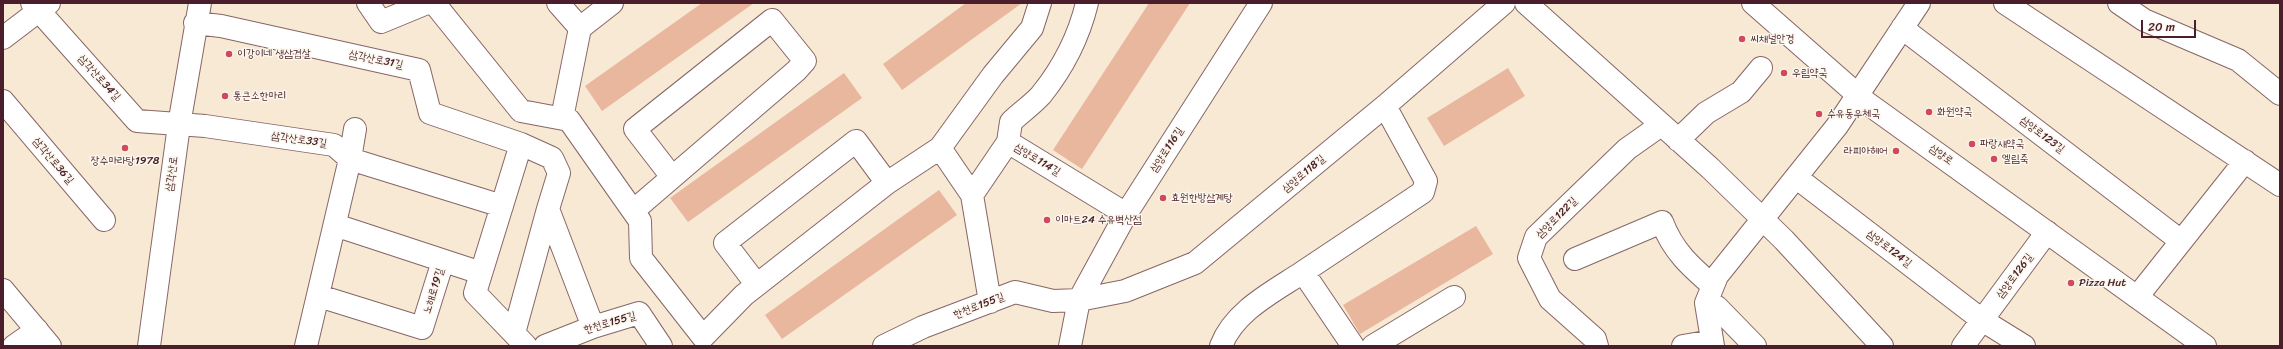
<!DOCTYPE html>
<html>
<head>
<meta charset="utf-8">
<style>
  body { margin:0 }
  #map { position:relative; width:2283px; height:349px; overflow:hidden; background:#f7e9d4; font-family:Sriracha,sans-serif }
  canvas { display:block }
  .frame { position:absolute; inset:0; border:4px solid #4a1f2b; pointer-events:none }
  .scale { position:absolute; left:2141px; top:20px; width:55px; height:18px; box-sizing:border-box; border:2px solid #4a1f2b; border-top:0; padding-left:5px; font-size:12px; line-height:14px; white-space:nowrap; color:#4a1f2b; -webkit-text-stroke:3px #fbf7ec; paint-order:stroke }
</style>
</head>
<body>
<div id="map">
<canvas width="2283" height="349"></canvas>
<div class="frame"></div>
<div class="scale">20 m</div>
</div>
<script>
const context = document.querySelector('canvas').getContext('2d');
context.lineJoin = 'round';
function fill(path, color) {
  context.fillStyle = color;
  context.fill(path, 'evenodd');
}
function trace(path, color, width, dash) {
  context.strokeStyle = color;
  context.lineWidth = width;
  context.lineCap = dash ? 'butt' : 'round';
  context.setLineDash(dash || []);
  context.stroke(path);
}
function drawText(font, color, halo, rows, align = 'center') {
  context.font = font + ' Sriracha,"Poor Story",sans-serif';
  context.lineWidth = 3;
  context.setLineDash([]);
  context.textBaseline = 'middle';
  context.strokeStyle = halo;
  context.fillStyle = color;
  for (const [text, x, y, turn = 0] of rows) {
    context.save();
    context.translate(x, y);
    context.rotate((+turn || 0) * Math.PI / 180);
    context.textAlign = isNaN(turn) ? turn : align;
    if (halo) context.strokeText(text, 0, 0);
    context.fillText(text, 0, 0);
    context.restore();
  }
}
const building = new Path2D(`
  M702,3h52l-152,108 -17,-25z
  M966,3h56l-120,87 -19,-26z
  M1149,3h41l-108,166 -29,-19z
  M1508,68l17,28 -81,50 -17,-28z
  M844,73l18,25 -174,124 -18,-24z
  M939,190l18,25 -175,124 -17,-24z
  M1476,226l17,28 -133,80 -17,-29z`);
const minor = new Path2D(`
  M32,3l105,118 68,5 129,19 16,14 152,47
  M368,3l13,19 46,-19
  M434,3l87,108 48,9 71,101 1,37 62,79 41,-42 143,-112 53,-35 53,-73 39,-47 8,-25
  M558,3l22,25
  M1087,3c-8,33 -25,66 -46,92 -9,10 -21,18 -30,27l-3,20 118,72
  M1526,3l184,165 74,72 98,106
  M2005,3l275,182
  M2119,3l25,17 94,40 42,34
  M195,23l26,3 198,44 11,43 91,31 31,14 7,15 -11,36 45,118
  M1902,28l279,213
  M3,38l46,-35
  M3,101l101,119
  M562,118l18,-90 32,-25
  M1678,140l28,-27 35,-21 20,-24
  M521,144l-46,149 51,53
  M940,148l32,47
  M1797,178l185,142 42,26
  M633,211l163,-140 9,-10 -33,-41 -137,109 37,48
  M335,225l146,48
  M1575,259l87,-37c11,29 28,44 51,64
  M757,285l-32,-42 131,-102 31,42
  M319,296l103,32 21,-67
  M2137,297l108,-136
  M990,302l-18,-107 36,-53
  M1706,303l11,4 38,39
  M514,333l34,-124
  M14,346l23,-16
  M149,346l30,-221 21,-122
  M306,346l44,-187 5,-30
  M545,346l48,-19 46,-14 22,33
  M884,346l39,-19 92,-35 38,9 26,-1 46,-9 70,-28 190,-157 119,-103
  M1070,346l9,-46 47,-86 135,-211
  M1221,346c13,-35 52,-54 82,-74
  M1353,346l-50,-74 120,-80 3,-11 -41,-75
  M1373,346l81,-49
  M1597,346l-2,-7 -45,-40 -21,-41 7,-21 91,-88 34,-24
  M1683,346l29,-5
  M1713,346l-7,-43 11,-27 120,-150 82,-123
  M1963,346l84,-114`);
const major = new Path2D(`
  M1753,3l114,100 338,243
  M3,290l47,56`);
const markers = [
  [1742,39,4,"#d1495b"],
  [229,54,4,"#d1495b"],
  [1784,73,4,"#d1495b"],
  [225,96,4,"#d1495b"],
  [1929,112,4,"#d1495b"],
  [1819,114,4,"#d1495b"],
  [1972,144,4,"#d1495b"],
  [125,148,4,"#d1495b"],
  [1896,151,4,"#d1495b"],
  [1994,159,4,"#d1495b"],
  [1163,198,4,"#d1495b"],
  [1047,220,4,"#d1495b"],
  [2071,283,4,"#d1495b"]
];
const poiNames = [
  ["씨채널안경",1750,39],
  ["이강이네 생삼겹살",237,54],
  ["우림약국",1792,73],
  ["통큰소한마리",233,96],
  ["화원약국",1937,112],
  ["수유동우체국",1827,114],
  ["파랑새약국",1980,144],
  ["라피아헤어",1888,151,"right"],
  ["엘림죽",2002,159],
  ["장수마라탕1978",125,161,"center"],
  ["효원한방삼계탕",1171,198],
  ["이마트24 수유벽산점",1055,220],
  ["Pizza Hut",2079,283]
];
const streetNames = [
  ["삼각산로31길",376,60,12],
  ["삼각산로34길",99,78,48],
  ["삼양로123길",2042,135,37],
  ["삼각산로33길",299,140,8],
  ["삼양로116길",1167,150,-57],
  ["삼양로",1941,155,36],
  ["삼양로114길",1037,160,31],
  ["삼각산로36길",53,161,50],
  ["삼각산로",172,174,-82],
  ["삼양로118길",1304,174,-40],
  ["삼양로122길",1557,218,-45],
  ["삼양로124길",1889,249,37],
  ["삼양로126길",2015,276,-53],
  ["노해로19길",434,291,-73],
  ["한천로155길",979,306,-21],
  ["한천로155길",610,323,-16]
];
fill(building, '#e9b69e');
trace(minor, '#876666', 24);
trace(major, '#876666', 24);
trace(minor, '#fff', 22);
trace(major, '#fff', 22);
for (const [x, y, r, color] of markers) {
  const dot = new Path2D();
  dot.arc(x, y, r, 0, 2 * Math.PI);
  context.fillStyle = color;
  context.fill(dot);
  trace(dot, '#fbf7ec', 1.5);
}
drawText('11px', '#4a1f2b', '#fbf7ec', poiNames, 'left');
drawText('11px', '#4a1f2b', '#fbf7ec', streetNames);
</script>
</body>
</html>
